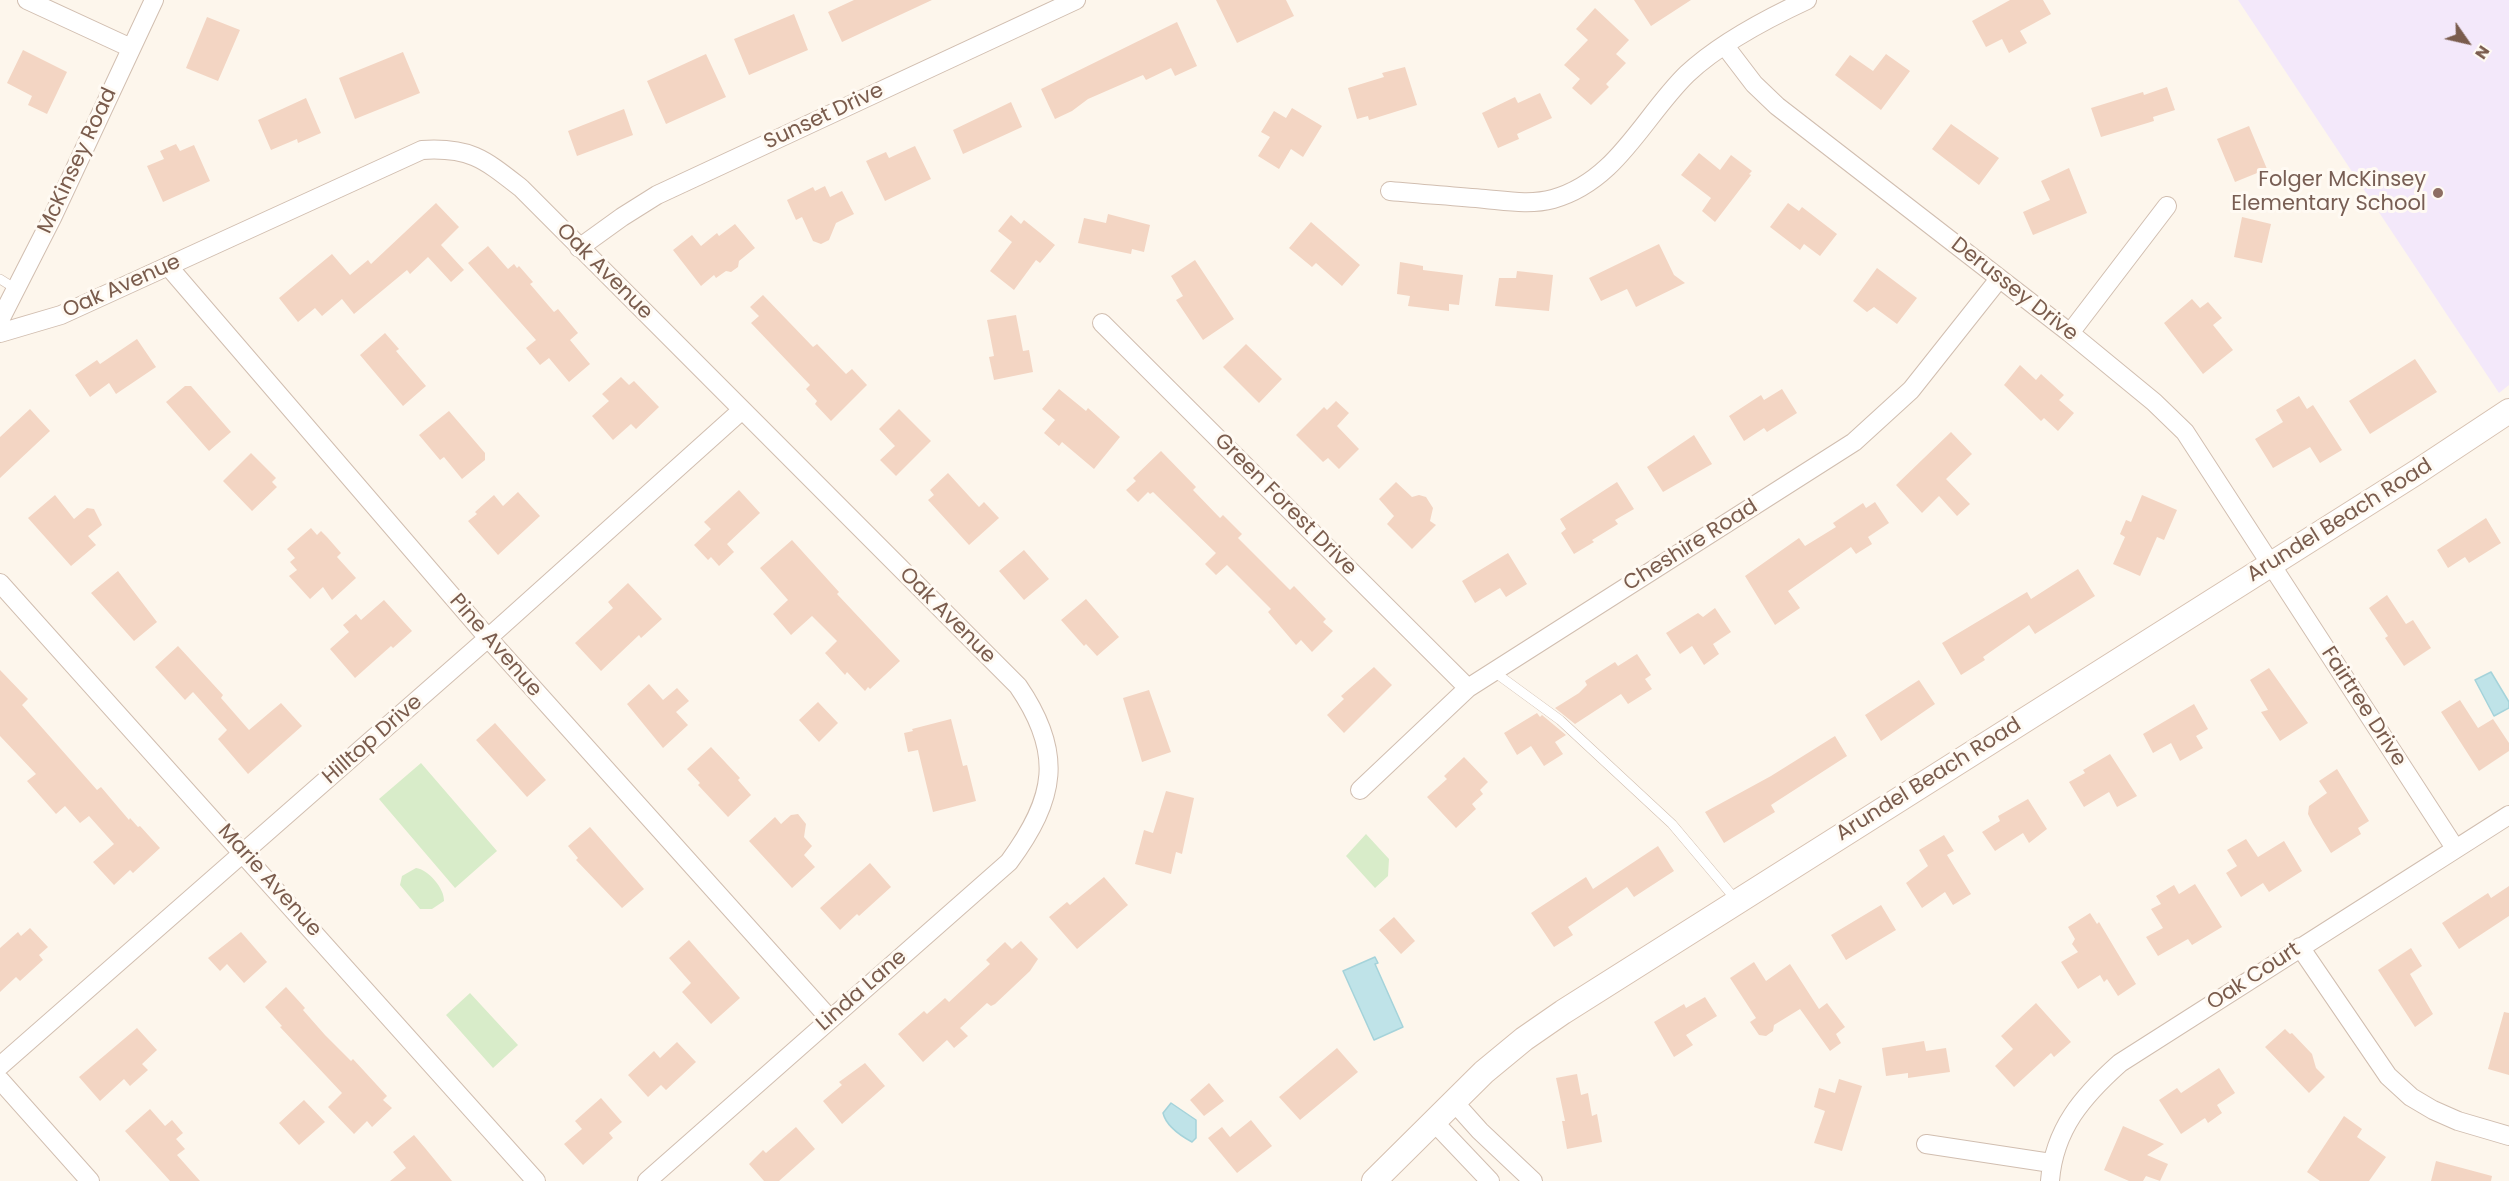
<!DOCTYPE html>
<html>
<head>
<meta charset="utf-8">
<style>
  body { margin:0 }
  #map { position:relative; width:2509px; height:1181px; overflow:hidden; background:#fdf6ec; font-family:Poppins,sans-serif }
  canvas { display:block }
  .north { position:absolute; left:2437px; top:12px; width:60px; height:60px; -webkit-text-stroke:4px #fffaf3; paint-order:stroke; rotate:124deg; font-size:16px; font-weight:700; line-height:24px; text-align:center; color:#7a5c4d }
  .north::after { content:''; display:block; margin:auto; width:21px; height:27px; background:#7a5c4d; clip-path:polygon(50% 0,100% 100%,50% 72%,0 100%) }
</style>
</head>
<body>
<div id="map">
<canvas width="2509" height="1181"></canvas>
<div class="north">N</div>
</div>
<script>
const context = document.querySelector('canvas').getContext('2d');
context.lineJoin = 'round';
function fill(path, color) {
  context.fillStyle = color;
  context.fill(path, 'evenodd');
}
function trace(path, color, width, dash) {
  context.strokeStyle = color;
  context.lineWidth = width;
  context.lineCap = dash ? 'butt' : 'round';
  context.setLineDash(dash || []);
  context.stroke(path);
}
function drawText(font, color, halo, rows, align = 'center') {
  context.font = font + ' Poppins,sans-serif';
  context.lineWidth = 6;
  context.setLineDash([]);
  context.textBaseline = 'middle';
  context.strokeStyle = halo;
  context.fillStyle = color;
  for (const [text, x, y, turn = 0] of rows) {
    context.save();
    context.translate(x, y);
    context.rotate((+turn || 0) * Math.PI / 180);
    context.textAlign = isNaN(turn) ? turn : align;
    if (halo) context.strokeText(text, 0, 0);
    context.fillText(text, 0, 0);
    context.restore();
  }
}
const education = new Path2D(`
  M2238,0h271v385l-10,8z`);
const green = new Path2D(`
  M421,763l76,88 -42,37 -76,-89z
  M1366,834l23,25 -1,17 -13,12 -29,-32z
  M416,868c12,1 29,21 28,33l-12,8h-12l-20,-24 2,-9z
  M470,993l48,52 -25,23 -47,-53z`);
const water = new Path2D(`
  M2491,672l18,30v6l-15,8 -19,-36z
  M1375,957l3,6 -3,1 28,63 -29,13 -31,-69z
  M1171,1103l25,17v18l-4,4c-11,-6 -26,-16 -29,-29z`);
const building = new Path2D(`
  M854,0h78l-90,42 -14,-30z
  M1216,0h70l8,16 -57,27z
  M1634,0h57l-40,26z
  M2010,0h33l8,14 -31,17 7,12 -18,10 -7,-14 -16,8 -14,-26z
  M1595,8l34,32 -13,14 10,9 -20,21 3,3 -18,18 -19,-17 8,-9 -16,-14 24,-25 -12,-11z
  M794,14l14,36 -59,25 -15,-36z
  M207,17l33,13 -22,51 -32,-13z
  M1177,22l20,44 -22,10 -4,-8 -25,12 -3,-5 -55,24 -16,12 -17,8 -14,-30z
  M23,50l44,22 -20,42 -19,-9 4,-9 -25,-13z
  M403,52l17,41 -65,26 -16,-41z
  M706,54l20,43 -60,27 -19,-43z
  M1886,54l24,17 -29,39 -46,-35 15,-20 23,16z
  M1405,67l12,38 -48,15 -1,-4 -11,3 -9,-31 36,-11 -2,-4z
  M2167,87l8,23 -22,7 1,4 -53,16 -10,-29 52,-16 1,3z
  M1540,93l12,25 -35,16 2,5 -21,9 -16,-35 33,-16 3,6z
  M306,98l15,35 -23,10 -1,-4 -26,11 -13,-30z
  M1011,102l11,25 -59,27 -10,-24z
  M1292,108l30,18 -19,31 -12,-8 -12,20 -21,-13 12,-19 -9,-5 13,-21 12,7z
  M624,109l9,26 -56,21 -9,-25z
  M1951,124l48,34 -20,27 -47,-36z
  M2249,126l18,43 -32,13 -18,-43z
  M176,144l4,7 14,-6 16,36 -47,21 -16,-36 17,-7 -4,-8z
  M915,146l16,33 -46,22 -19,-40 20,-9 3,6z
  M1699,153l21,17 11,-15 21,16 -3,3 2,1 -36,47 -13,-11 9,-13 -30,-23z
  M2069,168l18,45 -54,22 -10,-23 27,-12 -9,-19z
  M825,186l5,11 12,-6 12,23 -18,9 -7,17 -8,4 -8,-3 -11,-24 -6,3 -9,-20 26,-13 2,4z
  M436,203l23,24 -18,18 23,25 -13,12 -23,-25 -18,17 -3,-4 -53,44 -12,-15 -20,17 -7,-8 -17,14 -19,-24 53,-44 18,21 18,-15 3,4z
  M1788,203l11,8 3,-4 35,27 -17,22 -16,-12 -4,6 -30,-23z
  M1108,214l42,11 -6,27 -12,-3 -1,5 -53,-11 6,-25 22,5z
  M1011,215l10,9 3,-4 31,25 -15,18 -4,-3 -22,30 -24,-19 22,-29 -14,-11z
  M2242,217l29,7 -9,39 -28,-6z
  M1311,222l49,43 -18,21 -26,-23 -4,4 -23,-19z
  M735,224l20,24 -16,13 -1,6 -7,5 -5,-1 -10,7 -2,-3 -13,11 -28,-36 19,-15 9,11 16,-13 2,3z
  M1659,244l15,31 11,8 -49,24 -9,-18 -26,12 -12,-23z
  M488,246l20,23 6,-5 3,4 2,-2 14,16 -3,2 24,28 4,-3 20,24 -8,7 20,24 -21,18 -20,-24 -9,7 -14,-17 10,-8 -68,-77z
  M1195,260l39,59 -31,21 -27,-40 7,-4 -12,-20z
  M1400,262l23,4v4l40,5 -4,30 -10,-1v7l-41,-5 2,-10 -13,-2z
  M1877,268l40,30 -20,26 -23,-17 -7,5 -14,-11z
  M1517,271l36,4 -4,36 -54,-5 4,-28h17z
  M763,295l50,52 4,-3 29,30 6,-5 15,16 -36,36 -16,-17 2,-3 -11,-12 4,-4 -59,-62 8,-7 -9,-9z
  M2192,299l8,9 8,-6 14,16 -9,7 20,25 -30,24 -39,-51z
  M1016,315l7,36 6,-1 4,22 -39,8 -5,-23 5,-1 -7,-36z
  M385,333l14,16 -3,2 30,35 -23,20 -43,-51z
  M137,339l19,28 -40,27 -7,-11 -19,14 -15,-22 22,-15 3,4z
  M1246,344l36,35 -23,24 -36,-36z
  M2415,359l22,33 -67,42 -21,-33z
  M2020,365l16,15 5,-6 23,21 -5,5 15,13 -16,18 -14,-13 -3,3 -37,-36z
  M621,377l8,8 5,-4 25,26 -23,22 -5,-5 -18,16 -21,-24 17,-15 -7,-7z
  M185,386h6l40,46 -22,19 -43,-49z
  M1059,389l27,22 2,-3 32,29 -26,32 -32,-27 -3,4 -15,-13 11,-13 -13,-11z
  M1782,389l15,24 -30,19 -3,-4 -20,13 -15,-25 32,-21 3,5z
  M2299,396l8,13 6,-4 29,45 -22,13 -10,-16 -37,21 -18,-29 28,-17 -7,-12z
  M1336,401l13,12 -12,13 22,23 -20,20 -11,-11 -5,4 -27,-27 28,-28 3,3z
  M30,409l20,22 -50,47v-41z
  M899,409l32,32 -35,35 -16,-16 15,-14 -16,-17z
  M449,411l36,42v7l-23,19 -18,-22 -4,3 -21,-25z
  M1951,432l21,22 -26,25 24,25 -13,12 -18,-20 -17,17 -26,-28z
  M1694,435l18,29 -49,28 -16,-25z
  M1161,451l35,36 -3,3 27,28 3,-3 19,19 -4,4 52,52 4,-4 32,33 -3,3 10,9 -21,21 -11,-12 -5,5 -28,-33 3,-3 -44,-44 -11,10 -11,-11 11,-11 -63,-61 -3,2 -2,-2 -10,10 -12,-12 10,-9 -3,-3z
  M251,453l25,25 -4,4 5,5 -25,24 -29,-30z
  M948,473l31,34 5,-5 15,16 -30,27 -41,-45 6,-5 -4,-5z
  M1396,482l16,15 7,-2 7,2 7,11 -3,13 6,4 -24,24 -25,-25 7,-8 -15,-17z
  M1617,482l17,27 -19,11 3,4 -26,16 2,2 -20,12 -13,-21 5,-4 -6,-10z
  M739,490l21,23 -33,31 7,8 -15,14 -8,-9 -3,3 -14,-15 17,-16 -7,-7z
  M518,492l22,24 -42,39 -30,-34 9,-7 -2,-2 19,-17 9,11z
  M55,495l19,24 13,-11 7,1 8,16 -14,11 8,9 -25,21 -43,-48z
  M2142,495l35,15 -13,30 -7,-3 -17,39 -27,-12 12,-27 -5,-3 6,-14 5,2z
  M1875,502l14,21 -21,14 4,7 -16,10 -5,-7 -63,44 12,17 -25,17 -30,-49 54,-38 6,8 31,-19 -3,-4 30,-20 3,5z
  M2486,518l15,25 -32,20 -4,-6 -17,11 -11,-18z
  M311,528l6,7 4,-4 6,6 14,16 -4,4 19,21 -24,22 -9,-13 -13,12 -21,-23 8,-6 -7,-8 5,-4 -8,-9z
  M792,540l47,52 -2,2 63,67 -30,28 -2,-2 -3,4 -18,-19 -2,3 -20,-22 12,-12 -25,-25 -21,19 -18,-21 15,-14 -28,-32z
  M1024,550l25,29 -25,21 -25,-29z
  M1508,553l19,31 -21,13 -6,-9 -25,15 -13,-22z
  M2078,569l17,27 -60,38 -6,-9 -46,32 2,3 -24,15 -19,-32 85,-51 4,7z
  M118,571l39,51 -23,19 -43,-48z
  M628,583l34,36 -21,19 -2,-3 -38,36 -26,-28 38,-35 -5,-6z
  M2387,595l19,29 7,-4 18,28 -27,18 -19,-28 3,-2 -19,-28z
  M1086,599l33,38 -22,19 -11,-12 -2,2 -23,-26z
  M384,600l28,31 -19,17 -2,-2 -36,32 -25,-29 19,-17 -6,-7 13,-11 5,6z
  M1715,608l16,24 -18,12 6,10 -15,11 -12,-19 -12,8 -14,-21 32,-20 5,4z
  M178,646l45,49 -2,3 28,32 32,-27 21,23 -54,48 -30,-35 9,-9 -34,-38 -8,8 -30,-33z
  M1637,654l14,21 -6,4 7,10 -24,15 -7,-10 -46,30 -20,-16 24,-15 8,-8 -2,-4 30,-19 3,4z
  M1374,667l18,18 -48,48 -17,-18 17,-16 -3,-3z
  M2269,668l39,55 -28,18 -19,-29 7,-2 -18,-30z
  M0,670l28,29 -6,6 75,85 4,-3 28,33 1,-2 8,9 2,-1 20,22 -27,25 -3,-3 -16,15 -21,-23 21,-18 -25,-28 -9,7 -15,-17 -9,8 -29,-33 9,-7 -36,-38z
  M1919,680l16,24 -54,37 -16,-26z
  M649,684l14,16 14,-12 12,13 -13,11 12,13 -25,23 -36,-44z
  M1149,690l22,62 -29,10 -19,-64z
  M2460,700l18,28 15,-9 16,24v8l-30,20 -38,-59z
  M818,702l20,21 -19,19 -20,-22z
  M2194,704l14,25 -12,7 7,12 -23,13 -9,-18 -18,10 -10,-19z
  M1537,713l3,4 2,-2 24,20 -11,7 8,12 -19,12 -13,-20 -14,9 -13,-22z
  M951,719l12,47 4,-1 9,36 -43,11 -15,-62 -10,2 -4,-19 9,-2 -1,-2z
  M495,723l51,57 -19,17 -51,-57z
  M1835,736l12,20 -76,49 4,7 -51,31 -19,-31 66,-36z
  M711,747l29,31 -2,2 13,15 -23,22 -30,-32 2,-2 -13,-14z
  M2110,754l27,42 -20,11 -8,-15 -25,15 -15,-25 16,-9 -2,-3z
  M1464,757l24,25 -8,8 3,4 -11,10 4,5 -20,19 -29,-31 20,-18 -3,-3z
  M2337,769l32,52 -11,7 3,6 -30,19 -18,-29 -5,-10 1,-8 18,-13 -8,-12z
  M1166,791l28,7 -12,56 -6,-2 -5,22 -36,-10 9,-34 9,3z
  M2028,799l19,30 -18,14 -6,-10 -28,18 -13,-19 18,-11 -2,-5z
  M798,814l8,10 -2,13 8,9 -8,9 11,12 -23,21 -43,-47 26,-24 6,7 10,-9z
  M590,827l54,62 -22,19 -46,-48 2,-2 -10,-12z
  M1944,835l10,16 -7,4 24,39 -18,11 -8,-13 -23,16 -16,-25 22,-17 -9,-16z
  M2246,839l12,18 26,-16 18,30 -33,21 -6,-9 -22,14 -15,-24 11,-7 -10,-16z
  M1658,846l16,25 -40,26 -7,-10 -59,40 5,8 -19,12 -23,-34 55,-36 7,12z
  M870,863l21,24 -32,29 -2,-2 -17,16 -20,-22z
  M1104,877l24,28 -51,44 -28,-32 18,-15 3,3z
  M2195,884l27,43 -30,18 -4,-6 -30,17 -12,-19 17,-9 -12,-19 10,-5 -5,-8 18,-11 5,9z
  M2509,886v30l-50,33 -17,-26 46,-30 3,5z
  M1881,905l15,25 -50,30 -15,-25z
  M2090,913l7,11 2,-2 37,62 -18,12 -11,-17 -3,3 -4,-7 -22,14 -17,-27 17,-10 -6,-8 3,-5 -7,-12z
  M1394,917l21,24 -14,13 -22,-24z
  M30,928l18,19 -9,8 4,5 -23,21 -4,-4 -16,15v-44l18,-16 3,4z
  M241,932l26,30 -23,21 -17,-19 -7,7 -12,-13z
  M689,940l51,58 -29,26 -29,-32 9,-9 -22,-25z
  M1021,941l17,18 -8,12 -35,33 -4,2 -4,-3 -27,25 8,8 -14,12 -7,-8 -24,22 -25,-28 26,-23 3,3 18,-16 4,4 41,-38 -4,-4 19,-18 7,7z
  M2411,948l11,18 -12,8 23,40 -18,13 -37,-57z
  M1754,962l12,19 24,-17 29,45 8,-6 18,24 -9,7 5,9 -11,8 -30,-42 -26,16 -1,6 -7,5 -7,-1 -9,-13 6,-4 -26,-40z
  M286,987l19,21 -2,2 22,25 26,26 2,-2 34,37 -4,4 9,8 -20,19 -5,-6 -13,13 -26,-27 14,-14 -62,-66 2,-1 -17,-19z
  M1705,997l12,19 -31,19 7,10 -19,12 -20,-35 30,-18 2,4z
  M2036,1003l35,39 -17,15 -3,-4 -37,34 -19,-21 18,-17 -12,-13z
  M2504,1012l5,1v62l-21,-6z
  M137,1028l20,22 -15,14 6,6 -18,16 -6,-7 -24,22 -21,-24z
  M2285,1029l5,5 2,-1 20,21 4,14 9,9 -16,16 -44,-46z
  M1924,1041l2,10 20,-3 4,24 -42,6v-5l-22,3 -4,-28z
  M677,1042l19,20 -30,28 -5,-5 -13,12 -20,-22 26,-24 6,7z
  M1337,1048l21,24 -58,48 -21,-23z
  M865,1063l20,23 -43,38 -19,-23 19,-16 -3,-3z
  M2219,1068l16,25 -18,12 5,8 -14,10 -3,-5 -24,16 -22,-34 18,-12 4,5z
  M1577,1074l4,21 7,-2 4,23 5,-2 5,28 -35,7 -5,-28h3l-9,-43z
  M1839,1079l23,7 -20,65 -28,-8 11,-32 -11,-4 5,-19 16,5z
  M1209,1083l15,18 -20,15 -14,-16z
  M601,1098l21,24 -13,11 4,5 -30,27 -19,-21 18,-15 -7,-8z
  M304,1100l21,22 -26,23 -20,-22z
  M150,1109l15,17 7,-6 11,13 -7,6 9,10 -8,6 23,26h-30l-45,-50z
  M2344,1116l18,13 -5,8 29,20 -17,24h-49l-13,-9z
  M1251,1120l21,26 -35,27 -29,-35 14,-11 8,10z
  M2123,1126l41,18 -17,11 21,9 -8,17 -14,-5 -3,5h-14l-25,-11z
  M796,1127l19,22 -36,32h-15l-15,-17 14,-14 3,3z
  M414,1135l11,13 27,33h-62l16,-13 -13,-16z
  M2436,1161l56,15 -1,5h-60z`);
const lane = new Path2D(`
  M0,279l16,10
  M1493,671l67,49 112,104 65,77`);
const street = new Path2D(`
  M27,0l104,48
  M1725,46l29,38 23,22 293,227 84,69 31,30 270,416
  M1390,191c31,3 63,5 95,8 22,2 46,6 68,0 64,-18 90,-82 134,-125 33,-31 79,-55 120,-74
  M579,248l43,-31 35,-22 419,-195
  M168,266l320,372 342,381
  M0,320l52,-102 102,-218
  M1102,323l366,365
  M0,333l61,-18 361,-165c48,-3 62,9 99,38l497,498c46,67 38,112 -9,176l-362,319
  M2070,333l97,-127
  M0,583l536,598
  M1360,790l108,-102 386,-246 57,-52 88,-111
  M2300,947l88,129 23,21 22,13 25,11 51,15
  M0,1066l488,-428 254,-228
  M0,1080l90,101
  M1454,1102l26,29 53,50
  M1433,1121l57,60
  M1926,1144l125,19
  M2050,1181c4,-52 33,-85 70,-118l389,-248`);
const secondary = new Path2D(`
  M1374,1181l110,-109 40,-33 39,-27 854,-540 92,-61`);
const markers = [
  [2438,193,6,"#8d6e63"]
];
const streetNames = [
  ["Sunset Drive",824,117,-25],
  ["McKinsey Road",78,161,-65],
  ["Oak Avenue",604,272,45],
  ["Oak Avenue",122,287,-24],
  ["Derussey Drive",2014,290,38],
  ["Green Forest Drive",1285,505,45],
  ["Arundel Beach Road",2340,521,-32],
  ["Cheshire Road",1691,546,-32],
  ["Oak Avenue",947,616,45],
  ["Pine Avenue",495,646,49],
  ["Fairtree Drive",2363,707,57],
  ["Hilltop Drive",373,740,-41],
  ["Arundel Beach Road",1929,780,-32],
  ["Marie Avenue",269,881,48],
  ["Oak Court",2254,977,-33],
  ["Linda Lane",862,991,-41]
];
const educationNames = [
  ["Folger McKinsey",2426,181],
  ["Elementary School",2426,205]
];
fill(education, '#f3e8fa');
fill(green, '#d8ecc9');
fill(water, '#bfe3e8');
trace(water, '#a5d3da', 1.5);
fill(building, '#f3d5c3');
trace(lane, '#d1beb0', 10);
trace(street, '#d1beb0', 20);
trace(secondary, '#d6c0b0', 26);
trace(lane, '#fff', 9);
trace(street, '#fff', 18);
trace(secondary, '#fff', 24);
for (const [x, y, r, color] of markers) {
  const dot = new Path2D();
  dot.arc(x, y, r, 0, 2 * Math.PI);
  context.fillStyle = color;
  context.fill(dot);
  trace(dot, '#fffaf3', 2);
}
drawText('21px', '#7a5c4d', '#fffaf3', streetNames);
drawText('21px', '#785e54', '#fffaf3', educationNames, 'right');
</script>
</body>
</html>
